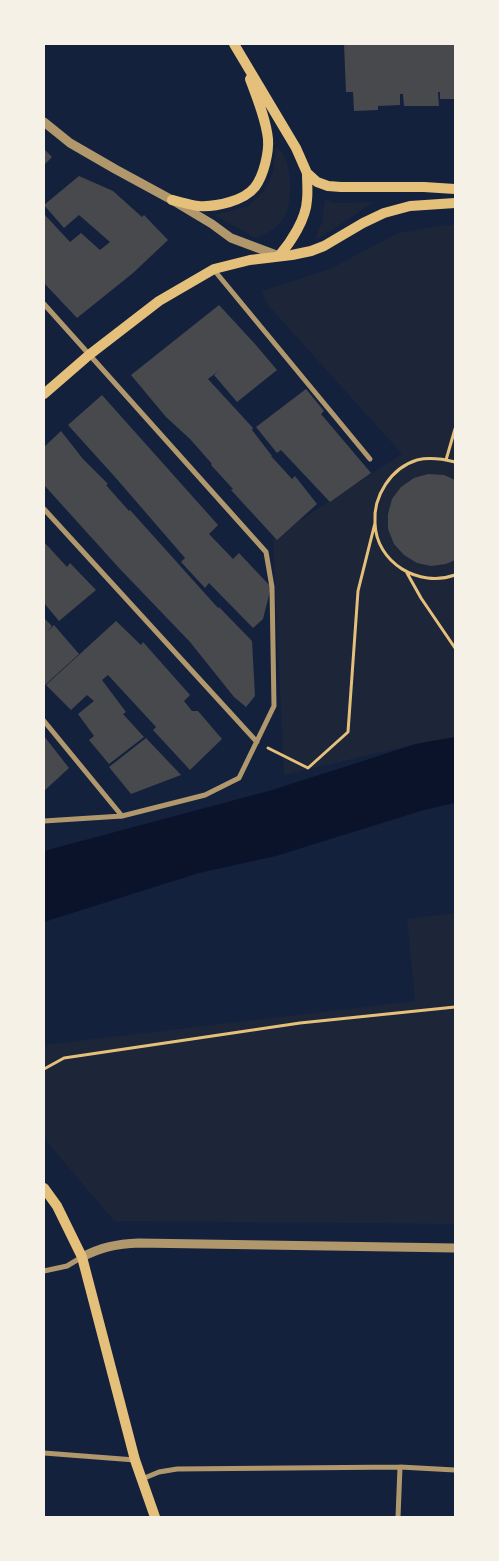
<!DOCTYPE html>
<html>
<head>
<meta charset="utf-8">
<style>
  body { margin:0 }
  #map { position:relative; width:499px; height:1561px; overflow:hidden; background:#14213d; font-family:"Roboto Condensed",sans-serif }
  canvas { display:block }
  .frame { position:absolute; inset:0; border:45px solid #f6f1e7; pointer-events:none }
</style>
</head>
<body>
<div id="map">
<canvas width="499" height="1561"></canvas>
<div class="frame"></div>
</div>
<script>
const context = document.querySelector('canvas').getContext('2d');
context.lineJoin = 'round';
function fill(path, color) {
  context.fillStyle = color;
  context.fill(path, 'evenodd');
}
function trace(path, color, width, dash) {
  context.strokeStyle = color;
  context.lineWidth = width;
  context.lineCap = dash ? 'butt' : 'round';
  context.setLineDash(dash || []);
  context.stroke(path);
}
const green = new Path2D(`
  M276,147c18,12 18,57 6,74 -8,9 -15,13 -26,17l-42,-23 33,-8 18,-17 5,-10 3,-9z
  M325,200l11,3 38,-1 -54,36 -5,1 7,-17z
  M455,224v513l-39,7 -132,31 -11,-237 129,-84 -136,-151 -4,-12 68,-22 68,-36z
  M455,913v311l-341,-3 -70,-83v-93l371,-44 -8,-82z`);
const water = new Path2D(`
  M455,737v66l-31,7 -148,46 -77,17 -155,49v-71l228,-61 144,-46z`);
const building = new Path2D(`
  M344,44h111v55h-15v-7h-2l1,14h-35l-1,-12h-3v11l-22,1v4l-24,1 -1,-19h-7z
  M44,149l8,8 -8,8z
  M79,176l34,15 29,26 2,-2 24,25 -35,33 -56,45 -33,-35v-69l26,28 11,-9 19,17 10,-8 -31,-27 -15,13 -20,-23z
  M219,305l36,39 22,26 -40,32 -23,-27 7,-6 -13,10 45,49 -1,2 20,26h-1l21,23 3,-3 22,28 -40,36 -46,-50 2,-1 -22,-24 1,-1 -22,-25 -24,-22 -35,-42z
  M306,389l18,22 -3,3 50,59 -41,29 -49,-52 -4,3 -21,-26z
  M102,395l116,130 -9,9 24,25 6,-6 32,34 -8,32 -10,9 -44,-45 -4,5 -24,-26 4,-4 -70,-81 -47,-52z
  M61,431l22,28 25,25 -2,1 23,26 1,-1 88,98 1,-1 33,34 3,55 -9,11 -12,-10 -44,-55 -71,-74 -75,-83v-38z
  M428,474l16,1 11,5v80l-9,4 -15,2 -14,-3 -13,-8 -10,-11 -6,-15v-15l4,-15 9,-12 13,-9z
  M44,542l23,25 3,-4 26,27 -37,31 -15,-18z
  M44,618l8,8 -5,6 7,-7 25,29 -34,31 -1,-1z
  M116,621l25,24 2,-3 47,53 -6,6 8,10h6l24,28 -32,31 -37,-40 3,-3 -48,-52 -6,5 24,32 -3,2 21,23 -35,27 -20,-24 5,-4 -16,-22 16,-13 -7,-6 -16,15 -25,-25z
  M44,736l25,32 -25,23z
  M146,738l35,37 -50,19 -22,-27z`);
const path = new Path2D(`
  M446,460l9,-31
  M455,462c-12,-3 -25,-5 -38,-2 -26,8 -44,36 -42,63 1,40 44,65 80,52
  M407,573l14,25 34,50
  M268,748l40,20 40,-36 10,-141 17,-68
  M44,1069l20,-11 236,-35 155,-16`);
const minor = new Path2D(`
  M214,270l156,189
  M44,304l222,248 6,35 2,119 -35,72 -34,17 -83,21 -78,5
  M44,509l213,233
  M44,721l78,95
  M44,1271l23,-5 15,-9
  M44,1453l91,7
  M142,1479l17,-7 18,-3 223,-2 55,3
  M398,1517l2,-50`);
const tertiary = new Path2D(`
  M44,122l26,21 45,26 57,31 40,24 19,14 48,18
  M82,1257c20,-10 34,-13 57,-14l316,5`);
const secondary = new Path2D(`
  M234,44l62,104 11,25 10,9 11,4 13,1h83l31,2
  M172,200c9,2 18,5 27,6 17,1 45,-5 56,-19 9,-12 14,-35 13,-48 -2,-20 -11,-41 -18,-60
  M279,256c12,-14 27,-37 28,-56 1,-9 0,-18 0,-27
  M44,394l45,-39 70,-54 55,-32 36,-9 42,-5 19,-4 13,-5 39,-23 21,-10 26,-7 45,-3
  M44,1188l13,18 25,51 53,203 20,57`);
fill(green, '#1d2539');
fill(water, '#0b132b');
fill(building, '#48494c');
trace(path, '#e5c07b', 3);
trace(minor, '#b1986c', 5);
trace(tertiary, '#b1986c', 9);
trace(secondary, '#e5c07b', 10);
</script>
</body>
</html>
